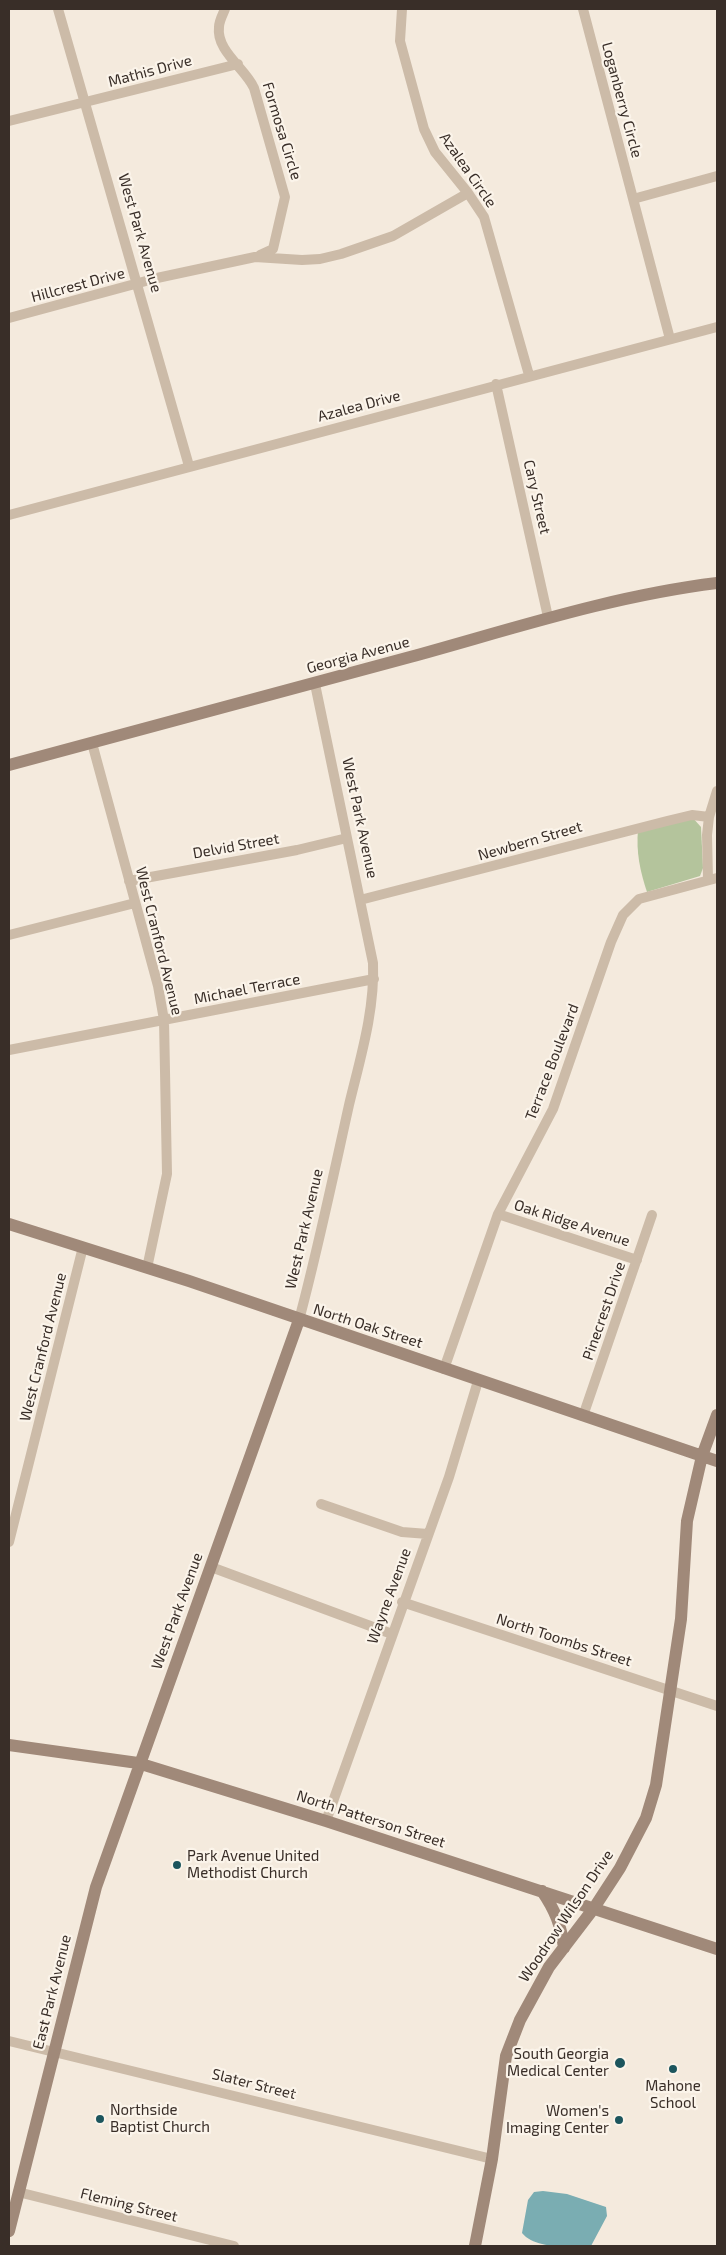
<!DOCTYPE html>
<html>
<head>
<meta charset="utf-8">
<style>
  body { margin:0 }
  #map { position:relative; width:726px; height:2255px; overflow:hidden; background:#f4eadd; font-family:"Exo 2",sans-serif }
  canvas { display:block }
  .frame { position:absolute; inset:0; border:10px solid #392e28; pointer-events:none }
</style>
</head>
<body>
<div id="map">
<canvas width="726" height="2255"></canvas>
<div class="frame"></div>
</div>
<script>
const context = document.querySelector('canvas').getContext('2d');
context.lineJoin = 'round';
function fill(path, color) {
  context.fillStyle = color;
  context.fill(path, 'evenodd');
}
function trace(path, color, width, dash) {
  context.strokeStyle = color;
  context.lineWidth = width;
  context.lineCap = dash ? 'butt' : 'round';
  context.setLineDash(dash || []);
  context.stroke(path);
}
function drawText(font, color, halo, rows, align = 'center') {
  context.font = font + ' "Exo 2",sans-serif';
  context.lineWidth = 4.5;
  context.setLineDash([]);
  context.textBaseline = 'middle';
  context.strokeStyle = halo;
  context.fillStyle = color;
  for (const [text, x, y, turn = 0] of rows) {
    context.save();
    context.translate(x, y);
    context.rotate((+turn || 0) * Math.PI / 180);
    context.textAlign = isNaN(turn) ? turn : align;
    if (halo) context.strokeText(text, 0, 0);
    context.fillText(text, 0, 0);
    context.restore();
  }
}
const green = new Path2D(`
  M692,817l9,10 2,41 -3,8 -53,16c-7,-21 -11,-40 -9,-62z`);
const water = new Path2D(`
  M543,2191l24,3 39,13 1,9 -16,30c-20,0 -55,4 -69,-13l6,-33 6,-8z`);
const street = new Path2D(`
  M58,9l131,457
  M225,9c-2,5 -6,12 -6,18 -3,24 26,41 35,61l31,109 -12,52 -13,6
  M402,9l-2,32 24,88 11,23 33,41 16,24 45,158
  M583,9l87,330
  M9,121l229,-57
  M633,199l84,-23
  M9,318l148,-40 98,-21 47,3 18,-1 21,-5 52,-18 75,-43
  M496,384l52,233
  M9,515l708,-188
  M92,743l66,243 6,34 3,154 -20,94
  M708,879l-1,-44 2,-18 8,-26
  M129,881l168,-31 50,-12
  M360,900l307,-79 25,-6 17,2
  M9,935l126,-32
  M9,1050l365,-71
  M498,1214l139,46
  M299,1320c19,-71 34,-143 50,-215 11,-46 26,-94 24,-142l-58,-279
  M444,1369l54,-155 55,-105 58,-167 12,-27 16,-16 78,-21
  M583,1416l69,-201
  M321,1504l81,28 26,2
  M9,1542l74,-295
  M211,1567l181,67
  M402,1602l315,104
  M326,1821l123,-344 29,-96
  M9,2041l483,118
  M18,2192l216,54`);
const secondary = new Path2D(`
  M9,765c133,-35 267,-71 401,-108 102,-28 201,-61 307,-74
  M9,1224l180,57 528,180
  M9,1745l129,18 188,58 391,128
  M542,1891c13,19 19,34 22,57
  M9,2231l87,-344 203,-567
  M475,2246l17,-87 14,-103 14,-36 29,-53 45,-59 26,-40 26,-50 10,-33 25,-166 6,-98 15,-65 15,-41`);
const markers = [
  [177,1865,5,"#1c555d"],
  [620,2063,6,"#1c555d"],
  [673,2069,5,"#1c555d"],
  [100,2119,5,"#1c555d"],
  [619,2120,5,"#1c555d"]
];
const streetNames = [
  ["Mathis Drive",150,71,-15],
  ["Loganberry Circle",622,100,75],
  ["Formosa Circle",282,131,73],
  ["Azalea Circle",468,170,55],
  ["West Park Avenue",140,233,74],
  ["Hillcrest Drive",78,285,-15],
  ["Azalea Drive",359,406,-15],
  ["Cary Street",537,497,77],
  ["Georgia Avenue",358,655,-15],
  ["West Park Avenue",360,818,78],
  ["Newbern Street",530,841,-16],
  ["Delvid Street",236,846,-10],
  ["West Cranford Avenue",159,941,76],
  ["Michael Terrace",247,989,-11],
  ["Terrace Boulevard",552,1062,-69],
  ["Oak Ridge Avenue",572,1223,18],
  ["West Park Avenue",304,1229,-77],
  ["Pinecrest Drive",604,1311,-71],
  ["North Oak Street",368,1326,18],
  ["West Cranford Avenue",43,1347,-76],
  ["Wayne Avenue",389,1596,-70],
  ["West Park Avenue",177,1611,-70],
  ["North Toombs Street",564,1640,18],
  ["North Patterson Street",371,1819,18],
  ["Woodrow Wilson Drive",566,1916,-56],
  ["East Park Avenue",52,1992,-76],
  ["Slater Street",254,2084,14],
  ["Fleming Street",129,2205,14]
];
const poiNames = [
  ["Park Avenue United",187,1856],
  ["Methodist Church",187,1873],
  ["South Georgia",609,2054,"right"],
  ["Medical Center",609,2071,"right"],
  ["Mahone",673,2086,"center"],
  ["School",673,2103,"center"],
  ["Northside",110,2110],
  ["Baptist Church",110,2127],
  ["Women's",609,2111,"right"],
  ["Imaging Center",609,2128,"right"]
];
fill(green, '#b4c49c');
fill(water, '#7aadb2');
trace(street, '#ccbba8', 10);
trace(secondary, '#a08979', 12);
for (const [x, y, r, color] of markers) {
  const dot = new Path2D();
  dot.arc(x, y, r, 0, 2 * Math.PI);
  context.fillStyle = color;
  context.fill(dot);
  trace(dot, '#fbf4ea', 2);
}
drawText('15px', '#392e28', '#fbf4ea', streetNames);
drawText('15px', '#392e28', '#fbf4ea', poiNames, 'left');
</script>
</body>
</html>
